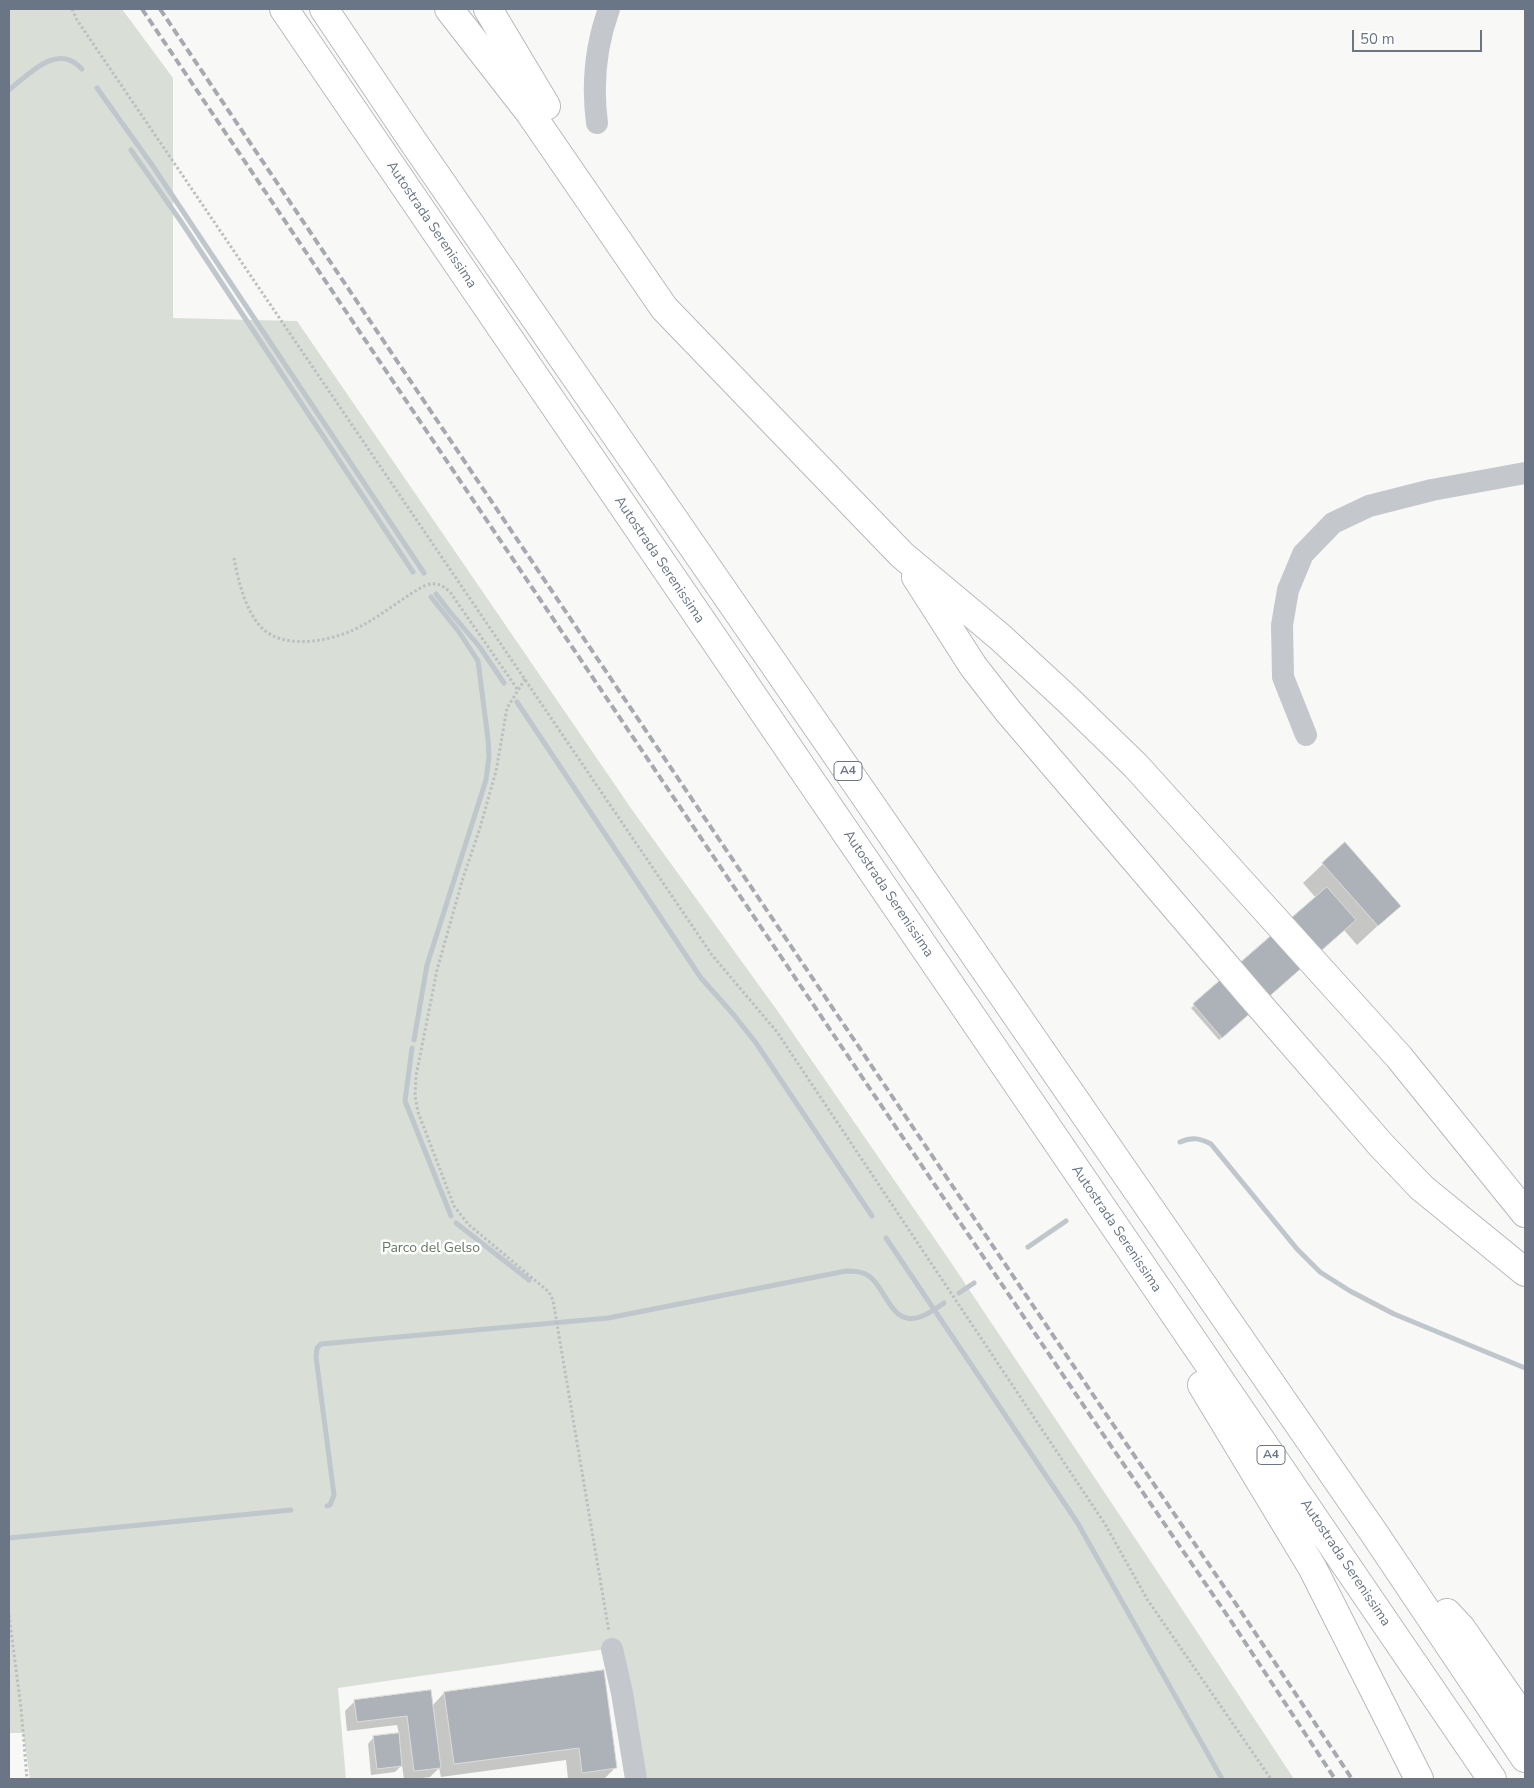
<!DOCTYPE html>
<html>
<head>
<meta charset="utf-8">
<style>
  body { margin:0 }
  #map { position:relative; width:1534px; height:1788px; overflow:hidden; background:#f8f8f6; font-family:"Nunito Sans",sans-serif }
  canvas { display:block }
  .frame { position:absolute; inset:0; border:10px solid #6a7685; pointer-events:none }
  .scale { position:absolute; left:1352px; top:30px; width:130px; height:22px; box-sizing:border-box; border:2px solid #6a7685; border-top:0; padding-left:6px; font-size:15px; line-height:18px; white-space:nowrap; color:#6a7685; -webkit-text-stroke:4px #fff; paint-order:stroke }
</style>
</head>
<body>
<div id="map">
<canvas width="1534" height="1788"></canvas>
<div class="frame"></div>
<div class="scale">50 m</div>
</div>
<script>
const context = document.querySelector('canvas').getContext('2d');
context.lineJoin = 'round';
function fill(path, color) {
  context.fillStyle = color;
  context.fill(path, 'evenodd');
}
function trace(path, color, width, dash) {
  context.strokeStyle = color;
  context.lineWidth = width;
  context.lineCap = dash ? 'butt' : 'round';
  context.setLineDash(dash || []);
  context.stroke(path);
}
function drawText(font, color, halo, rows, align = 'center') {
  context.font = font + ' "Nunito Sans",sans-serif';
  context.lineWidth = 5;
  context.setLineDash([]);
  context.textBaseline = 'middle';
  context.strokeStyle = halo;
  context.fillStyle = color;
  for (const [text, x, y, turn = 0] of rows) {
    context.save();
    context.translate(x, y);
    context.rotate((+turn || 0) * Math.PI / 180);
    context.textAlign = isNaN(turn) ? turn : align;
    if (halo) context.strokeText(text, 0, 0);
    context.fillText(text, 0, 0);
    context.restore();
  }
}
const green = new Path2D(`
  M9,9h113l51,69v240l124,3 338,493 144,199 171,248 199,298 145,220h-649l-25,-132 -282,41 8,91h-316l-7,-46h-14z`);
const shadow = new Path2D(`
  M1323,864l77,41 -43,40 -13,-15 -125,110 -28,-32 125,-110 -13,-15z
  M602,1672l13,96 -11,11h-36l-2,-19 -125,17 -2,-9 -9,9 -15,2h-11l-2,-14 -7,7 -24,3 -3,-31 6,-7 25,-3 -2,-9 -50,6 -2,-20 10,-10 77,5 12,-13z`);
const stream = new Path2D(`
  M97,88l55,77 272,408
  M9,90c21,-17 49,-48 73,-21
  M131,150l51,73 231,349
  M436,594l14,18 29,34 25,37
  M517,702l184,276 32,36 23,29 116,173
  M414,1040l13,-75 59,-185 3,-24 -1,-17 -10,-78 -19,-29 -28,-35
  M412,1048l-7,53 46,115
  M1180,1142c12,-5 20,-4 31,2l86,105 23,23 30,19 44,23 131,54
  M456,1223l73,57
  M886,1238l191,284 145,257
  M1028,1247l38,-26
  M959,1293l15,-10
  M327,1506l3,-1 4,-10 -18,-138 1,-9 4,-4 287,-26 238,-47c8,0 16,0 23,5 18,13 22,51 51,41 9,-3 17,-9 24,-14
  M9,1538l282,-28`);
const building = new Path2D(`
  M1345,842l56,64 -23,20 -56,-63z
  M1327,887l29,33 -134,118 -29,-34z
  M604,1670l13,98 -35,5 -3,-25 -125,16 -10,-72z
  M431,1690l10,78 -27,3 -7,-55 -50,6 -3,-22z
  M399,1733l3,33 -25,3 -4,-33z`);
const path = new Path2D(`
  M72,9l5,11 635,935 65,77 328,492 42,75 124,180
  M234,558c4,22 11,51 26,68 24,27 78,14 105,-2 21,-12 40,-28 61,-39 11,-3 16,0 24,7l68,98
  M525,679l-18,29 -11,63 -16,57 -17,50 -26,92 -21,106 -1,20 3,16 36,94 14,18 81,68 4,8 56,332
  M9,1615l12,93 6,71`);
const minor = new Path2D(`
  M597,123c-5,-38 -1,-78 12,-114
  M1306,735l-23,-58 -1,-52 6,-35 15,-36 30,-31 36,-17 63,-16 93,-17
  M612,1649l10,44 14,86`);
const highway = new Path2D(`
  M284,9l1208,1770
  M324,9l88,131 962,1393 151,225
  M449,9l81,104 134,195 238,247 98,82 66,61 70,68 263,291 126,156
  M488,9l58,97
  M916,577l57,89 35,45 240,281 133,153 41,43 103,84
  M1202,1385l110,182 107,212
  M1447,1613l14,15 64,92`);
const rail = new Path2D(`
  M142,9l954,1415 135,197 104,158
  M160,9l950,1411 130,190 112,169`);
const shields = [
  [848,771,28],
  [1271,1455,28]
];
const shieldNames = [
  ["A4",848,771],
  ["A4",1271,1455]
];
const streetNames = [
  ["Autostrada Serenissima",431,225,56],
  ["Autostrada Serenissima",659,560,56],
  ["Autostrada Serenissima",888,894,56],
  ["Autostrada Serenissima",1116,1229,56],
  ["Autostrada Serenissima",1345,1563,56]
];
const parkNames = [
  ["Parco del Gelso",431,1249]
];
fill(green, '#d9dfd7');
fill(shadow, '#0003');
trace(stream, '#bfc6cc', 5);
fill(building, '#acb2b8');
trace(building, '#dadad8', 1);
trace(highway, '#b7babd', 30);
trace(path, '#bcbec1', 3, [2.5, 2.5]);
trace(minor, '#c4c7cb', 22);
trace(highway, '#fff', 28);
trace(rail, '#a6aab0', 4, [8, 4]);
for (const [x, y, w] of shields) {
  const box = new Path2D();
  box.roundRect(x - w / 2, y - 9.5, w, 19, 4);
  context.fillStyle = '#fff';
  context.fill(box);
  trace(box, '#6a7685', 1);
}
drawText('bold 12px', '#6a7685', null, shieldNames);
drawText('14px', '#6a7685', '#fff', streetNames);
drawText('14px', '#667764', '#fff', parkNames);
</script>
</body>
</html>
